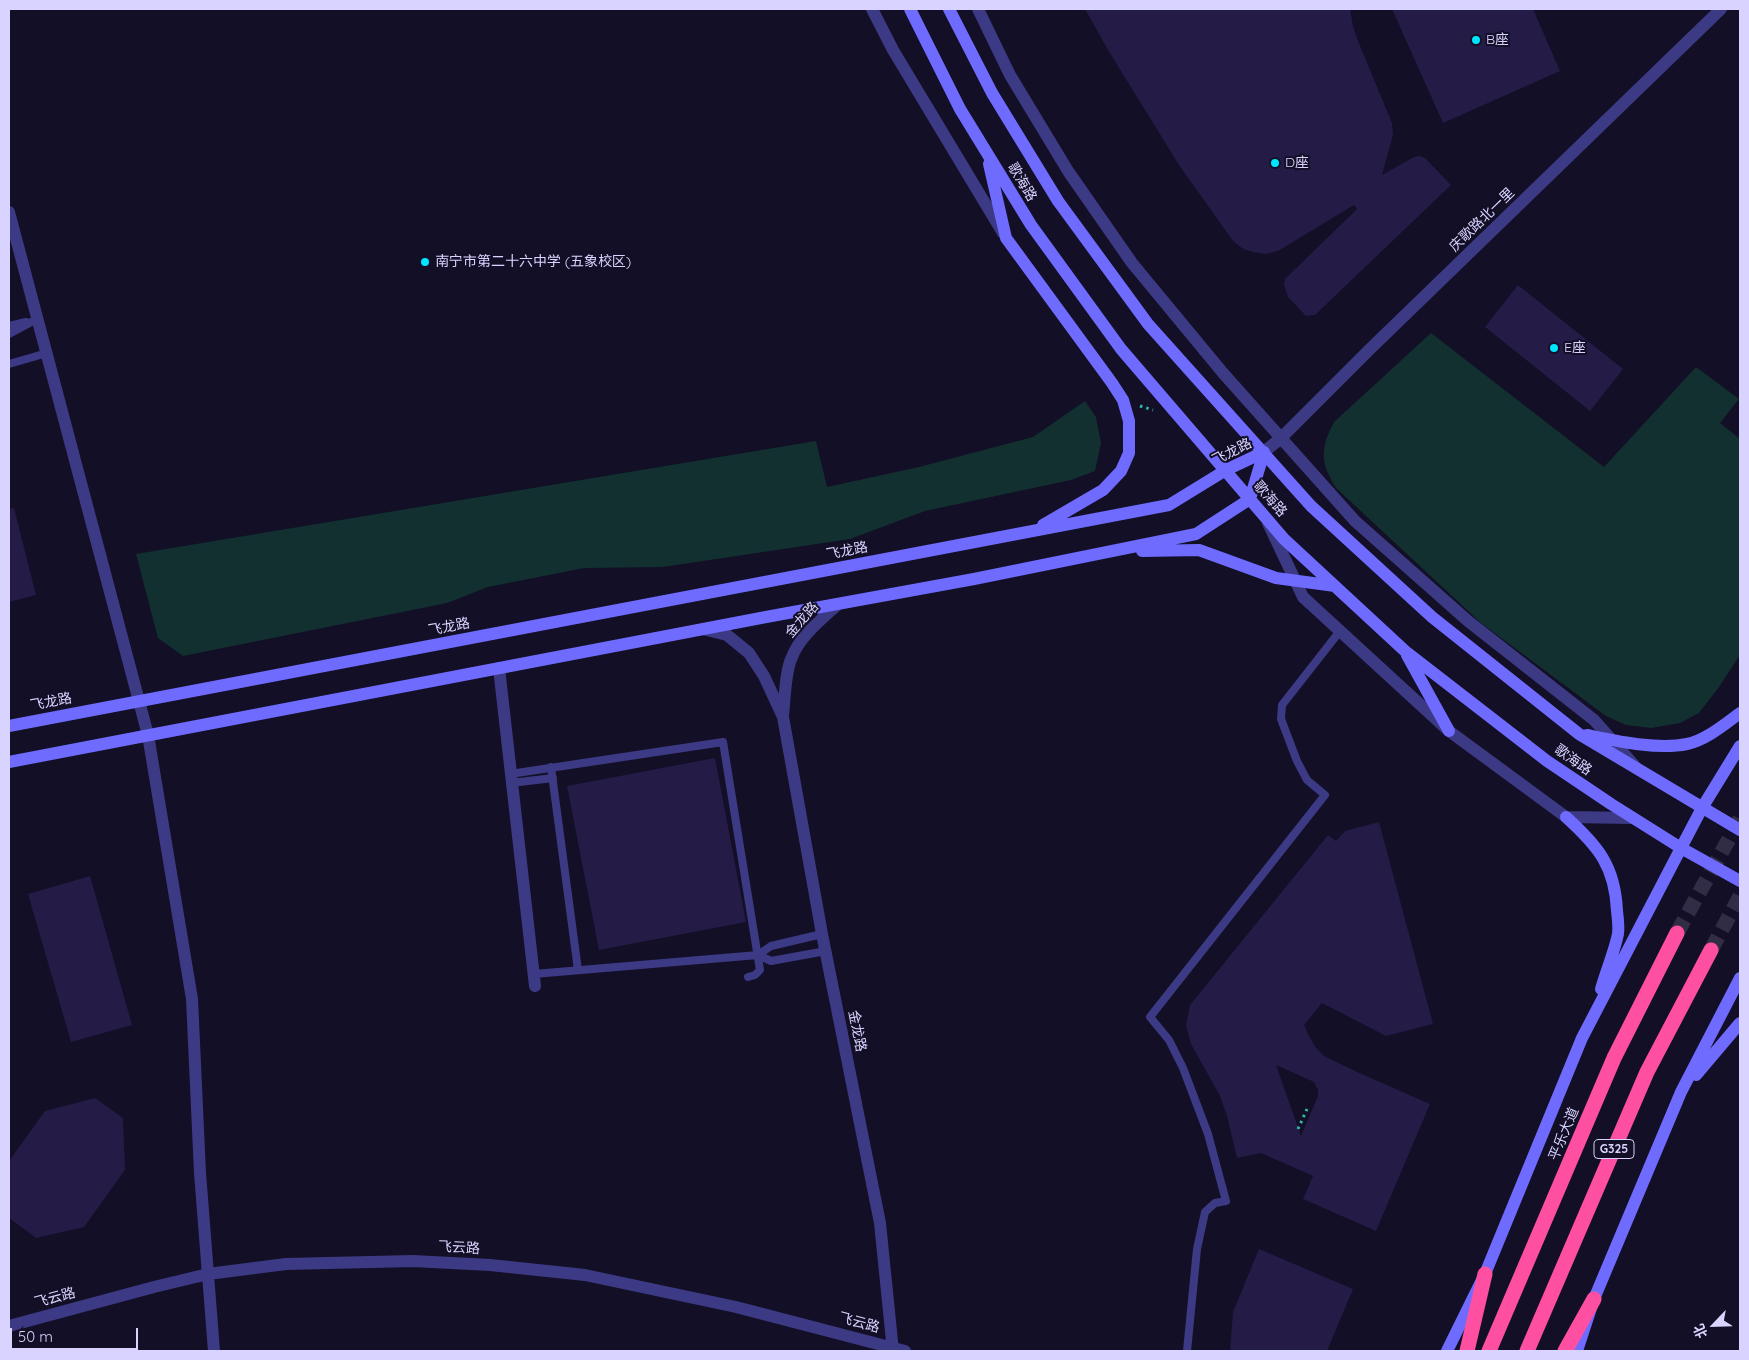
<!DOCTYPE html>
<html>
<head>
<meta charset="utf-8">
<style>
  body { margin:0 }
  #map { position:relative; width:1749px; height:1360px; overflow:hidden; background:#130f26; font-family:Quicksand,"Noto Sans SC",sans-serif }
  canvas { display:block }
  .frame { position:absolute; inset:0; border:10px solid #d9d4ff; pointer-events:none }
  .north { position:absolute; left:1689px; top:1300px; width:50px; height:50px; -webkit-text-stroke:4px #130f26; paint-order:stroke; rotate:246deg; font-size:14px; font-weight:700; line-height:20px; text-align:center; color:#d9d4ff }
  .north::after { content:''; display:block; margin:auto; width:18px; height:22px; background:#d9d4ff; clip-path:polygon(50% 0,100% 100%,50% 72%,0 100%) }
  .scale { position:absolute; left:10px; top:1328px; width:128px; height:22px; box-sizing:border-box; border:2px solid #d9d4ff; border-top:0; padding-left:6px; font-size:15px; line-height:18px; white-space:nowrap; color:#d9d4ff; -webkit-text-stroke:4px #130f26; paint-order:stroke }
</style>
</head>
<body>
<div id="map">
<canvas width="1749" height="1360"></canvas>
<div class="frame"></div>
<div class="north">北</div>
<div class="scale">50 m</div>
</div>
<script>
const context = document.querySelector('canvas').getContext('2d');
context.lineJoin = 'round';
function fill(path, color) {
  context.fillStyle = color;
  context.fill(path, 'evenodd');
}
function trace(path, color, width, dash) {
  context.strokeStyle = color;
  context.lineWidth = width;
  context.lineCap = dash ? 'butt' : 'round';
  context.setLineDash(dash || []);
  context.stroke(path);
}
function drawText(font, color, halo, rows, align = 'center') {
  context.font = font + ' Quicksand,"Noto Sans SC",sans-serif';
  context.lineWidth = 4;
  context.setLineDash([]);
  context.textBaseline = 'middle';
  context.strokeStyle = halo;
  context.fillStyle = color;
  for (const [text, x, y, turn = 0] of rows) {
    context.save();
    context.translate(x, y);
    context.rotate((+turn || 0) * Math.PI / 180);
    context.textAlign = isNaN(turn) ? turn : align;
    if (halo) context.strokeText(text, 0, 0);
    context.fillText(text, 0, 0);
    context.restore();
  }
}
const green = new Path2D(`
  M1431,333l173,134 92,-100 43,32 -19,24 20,16v216l-21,32 -20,26 -19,10 -29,5 -25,-3 -20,-9 -125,-93 -145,-135c-16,-26 -16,-39 -2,-66z
  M1085,401l11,16 5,26 -6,28 -24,9 -146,31 -75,28 -187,28 -79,1 -96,19 -41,16 -264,53 -25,-18 -22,-84 680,-113 11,46 92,-20 114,-30z`);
const building = new Path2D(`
  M1085,9h265l3,17 5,15 34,82 1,12 -11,40 32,-18 5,-1 6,2 26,27 -136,130 -9,1 -18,-19 -4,-12 1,-6 72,-70 -3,-4 -76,46 -12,3 -13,-2 -10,-3 -10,-8 -54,-76 -71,-115z
  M1392,9h141l27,62 -117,52z
  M1518,285l105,84 -33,42 -105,-84z
  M14,508l22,87 -27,7v-93z
  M715,758l31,164 -147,28 -32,-164z
  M1379,822l54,202 -47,12 -64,-33 -18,22 5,11 7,12 8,8 33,16 73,32 -54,127 -73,-32 10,-23 -52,-23 -24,5 -10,-42 -7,-20 -29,-52 -5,-18 4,-21 138,-170 8,6 9,-10zM1276,1065l38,17 4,8v6l-17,40z
  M90,876l42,149 -61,17 -43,-148z
  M95,1098l28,20 2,52 -41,57 -48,11 -27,-20v-57l36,-50z
  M1259,1249l94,40 -26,62h-97l3,-39z`);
const highwayTunnel = new Path2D(`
  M1677,933l63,-114
  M1711,950l29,-54`);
const path = new Path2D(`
  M1140,406l13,4
  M1298,1129l9,-20`);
const lane = new Path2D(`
  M9,326l17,-4
  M9,334l28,-15
  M9,364l38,-11
  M551,767l27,203
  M510,774l213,-32 37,228 -5,5 -7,2
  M511,783l42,-5
  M758,955l13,-9 51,-12
  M534,974l224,-19 13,6 55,-10
  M1187,1351l10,-102 8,-37 10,-9 11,-2 -18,-67 -25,-66 -14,-28 -19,-23 175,-222 -18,-15 -10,-19 -16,-42 1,-14 58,-74`);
const street = new Path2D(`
  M872,9l21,41 110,183
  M978,9l32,66 58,96 64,92 91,110 132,148 113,100 126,99 40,45
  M9,212l139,523 44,264 8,174 14,178
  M1264,452l17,-14 88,-88 352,-341
  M1268,523l35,74 146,134 117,86 67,1
  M703,629l24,6 22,18 15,23 19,41 39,217 58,289 13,128
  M499,668l36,318
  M783,715c2,-16 2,-44 9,-58 8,-21 30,-38 46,-53
  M9,1326l145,-39 54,-13 78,-10 127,-3 77,4 95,10 151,32 169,44`);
const secondary = new Path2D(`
  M910,9l50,100 71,116 90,124 163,190 121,112 142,110 64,43 70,44 59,33
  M949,9l43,84 66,108 90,123 163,182 121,111 147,117 161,96
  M989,164l17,74 106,145 11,17 6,21v32l-8,18 -18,19 -60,35
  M1142,551l57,-1 77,28 59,8
  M1407,655l42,76
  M9,726l1160,-221 57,-35 38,-18
  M1587,735c30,6 70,15 100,9 19,-4 38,-20 53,-31
  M9,762l757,-145 208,-38 222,-45 54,-35 14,-47
  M1566,817c32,29 49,49 51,94 1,8 2,16 1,23 -4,19 -12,37 -17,55
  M1696,1075l44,-52
  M1447,1351l38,-77 97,-236 99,-190 21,-40 38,-62
  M1577,1351l17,-52 87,-207 59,-114`);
const highway = new Path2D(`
  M1467,1351l18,-77
  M1489,1351l125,-293 63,-125
  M1527,1351l120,-279 64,-122
  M1565,1351l29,-52`);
const markers = [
  [1476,40,5,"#00e5ff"],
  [1275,163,5,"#00e5ff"],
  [425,262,5,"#00e5ff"],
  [1554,348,5,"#00e5ff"]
];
const shields = [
  [1614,1149,40]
];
const shieldNames = [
  ["G325",1614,1149]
];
const poiNames = [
  ["B座",1486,40],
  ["D座",1285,163],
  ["南宁市第二十六中学 (五象校区)",435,262],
  ["E座",1564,348]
];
const streetNames = [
  ["歌海路",1022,182,59],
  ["庆歌路北一里",1482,220,-44],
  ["飞龙路",1232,452,-27],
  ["歌海路",1270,499,49],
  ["飞龙路",847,551,-11],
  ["金龙路",802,620,-49],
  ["飞龙路",449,627,-11],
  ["飞龙路",51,702,-11],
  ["歌海路",1573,760,35],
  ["金龙路",857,1031,79],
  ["平乐大道",1564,1134,-67],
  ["飞云路",459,1248,3],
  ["飞云路",55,1298,-15],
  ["飞云路",859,1323,15]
];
fill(green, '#12302f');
fill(building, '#241b47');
trace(highwayTunnel, '#312d47', 15, [15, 8]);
trace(path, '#2fb8b0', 3, [2.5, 4]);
trace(lane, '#3d3a85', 8);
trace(street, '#3d3a85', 12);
trace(secondary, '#6f6bff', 12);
trace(highway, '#ff4fa3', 15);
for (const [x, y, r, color] of markers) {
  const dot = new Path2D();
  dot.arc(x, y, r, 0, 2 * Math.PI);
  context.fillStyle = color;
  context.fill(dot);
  trace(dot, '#130f26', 2);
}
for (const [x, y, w] of shields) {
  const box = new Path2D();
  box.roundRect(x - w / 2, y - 9.5, w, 19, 4);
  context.fillStyle = '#130f26';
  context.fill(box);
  trace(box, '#d9d4ff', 1);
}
drawText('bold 12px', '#d9d4ff', null, shieldNames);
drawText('14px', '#d9d4ff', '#130f26', poiNames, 'left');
drawText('14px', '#d9d4ff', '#130f26', streetNames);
</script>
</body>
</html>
